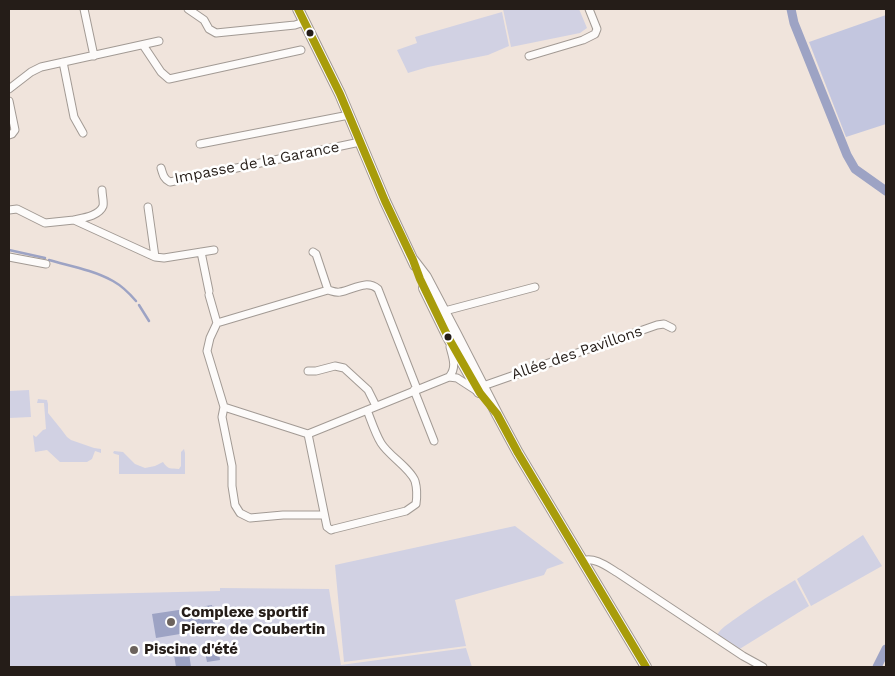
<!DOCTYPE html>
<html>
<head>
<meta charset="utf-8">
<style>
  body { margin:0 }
  #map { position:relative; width:895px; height:676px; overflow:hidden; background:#f0e4dc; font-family:"Work Sans",sans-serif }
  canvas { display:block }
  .frame { position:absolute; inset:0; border:10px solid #251d18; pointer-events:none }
</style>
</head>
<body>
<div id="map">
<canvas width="895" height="676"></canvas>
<div class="frame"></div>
</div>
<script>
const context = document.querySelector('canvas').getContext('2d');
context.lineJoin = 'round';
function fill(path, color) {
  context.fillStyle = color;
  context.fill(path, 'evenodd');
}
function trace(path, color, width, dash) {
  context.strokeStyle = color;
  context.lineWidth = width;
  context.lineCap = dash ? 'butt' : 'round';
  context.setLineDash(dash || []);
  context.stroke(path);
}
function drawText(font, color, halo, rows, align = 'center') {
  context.font = font + ' "Work Sans",sans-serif';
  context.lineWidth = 5;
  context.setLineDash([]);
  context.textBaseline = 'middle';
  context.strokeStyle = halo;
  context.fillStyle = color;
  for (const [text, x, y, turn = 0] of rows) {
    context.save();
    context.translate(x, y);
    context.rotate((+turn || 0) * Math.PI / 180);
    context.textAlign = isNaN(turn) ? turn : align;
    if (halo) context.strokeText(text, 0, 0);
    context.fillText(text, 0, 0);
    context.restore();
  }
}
const green = new Path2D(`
  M503,9h76l8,19 -7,5 -69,14z
  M502,12l7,34 -21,9 -60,12 -20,6 -11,-23 20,-7 -2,-6z
  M29,390l2,27 -22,1v-27z
  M38,399l9,1 1,4v9l13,16 6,8 4,3 23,8 7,1v4l-6,-2 -3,8 -5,3h-27l-13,-12 -12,2 -2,-17 3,2 7,-7 3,-1 -2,-26h-7z
  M184,449l1,4v21h-66v-19l-4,-1 -2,-1 1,-2 9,1 12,12 10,4 10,-2 8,-4c5,8 8,6 16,7l2,-3v-14z
  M515,526l49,37 -17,6 -3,6 -89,25 11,46 -122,16 -9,-97z
  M863,535l19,31 -71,40 -14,-27z
  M795,580l14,26 -71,44 -21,-15c4,-7 11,-11 18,-16 19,-14 40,-27 60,-39z
  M220,588l109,1 12,76 125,-17 6,19h-463v-71l211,-5z`);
const forest = new Path2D(`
  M886,15v109l-40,13 -37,-95z`);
const water = new Path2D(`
  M212,605l4,23 -60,10 -4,-24z
  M218,645l2,15 -13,2 -3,-15z
  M188,646l3,21h-15l-3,-18z`);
const stream = new Path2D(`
  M9,250l36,8
  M49,260c21,6 44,10 64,21 9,5 17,13 23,20
  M139,305l10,16`);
const canal = new Path2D(`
  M791,9l3,14 53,132 8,14 31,22
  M877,667l9,-18`);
const street = new Path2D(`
  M84,9l10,47
  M188,9l16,11 5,9 7,4 79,-8 9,-3
  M143,45l18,27 8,7 132,-29
  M529,56l54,-16 12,-6 2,-5 -8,-20
  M63,62l11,55 9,16
  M9,89l22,-17 10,-5 118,-26
  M9,101l6,29 -3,4 -3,1
  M200,144l149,-29
  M161,168c2,7 3,11 9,14l190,-40
  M148,207l7,50
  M9,210l8,-1 28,14 29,-3 81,37 9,1 50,-8
  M74,220c9,-2 25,-4 29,-14 1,-4 -1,-11 -1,-16
  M201,252l8,39
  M313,252l3,2 12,36
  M9,257l37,7
  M209,295l8,28
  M441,312l94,-25
  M308,371h8l19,-5 9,2 24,22 8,16
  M449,377l8,1 20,13
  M483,386l174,-61 7,-1 8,4
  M414,390l20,51
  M224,407l-17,-56 3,-13 7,-15 111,-33c4,1 8,3 12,2 13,-2 26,-13 38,-3l39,100
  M224,407l84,27 141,-57c8,-9 4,-19 1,-30
  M224,407l-2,10 10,49v20l3,19 5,8 10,5 33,-3h41
  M308,434l19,93 4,3 3,-1 72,-18 10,-7c1,-7 1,-16 -1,-23 -5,-13 -26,-25 -34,-38 -6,-10 -10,-23 -14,-33
  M582,561c12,-5 26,6 36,12l125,83 20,11`);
const secondary = new Path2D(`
  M298,9l42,85 45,107 30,64
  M413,260l13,17 30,57 41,80 21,39 128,214
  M424,288l24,49 31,55`);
const bus1 = new Path2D(`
  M298,9l42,85 45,107 28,59 7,19 28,58 32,56 17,21 21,39 128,214`);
const markers = [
  [310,33,4.5,"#251d18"],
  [448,337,4.5,"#251d18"],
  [171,622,5,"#6c635d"],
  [134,650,5,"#6c635d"]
];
const streetNames = [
  ["Impasse de la Garance",257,163,-11],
  ["Allée des Pavillons",577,353,-19]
];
const poiNames = [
  ["Complexe sportif",181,613],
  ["Pierre de Coubertin",181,630],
  ["Piscine d'été",144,650]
];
fill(green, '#d1d1e3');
fill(forest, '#c3c6df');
fill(water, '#9da3c4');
trace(stream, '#9da3c4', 2.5);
trace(canal, '#9da3c4', 9);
trace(street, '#a29a94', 9);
trace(secondary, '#a29a94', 12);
trace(street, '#fdfbfa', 7);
trace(secondary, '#fdfbfa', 10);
trace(bus1, '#a89c0a', 8);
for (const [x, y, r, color] of markers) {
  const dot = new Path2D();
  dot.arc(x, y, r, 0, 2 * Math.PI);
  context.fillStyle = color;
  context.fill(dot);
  trace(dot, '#fff', 2);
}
drawText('15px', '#251d18', '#fff', streetNames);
drawText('bold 15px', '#251d18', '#fff', poiNames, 'left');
</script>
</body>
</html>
